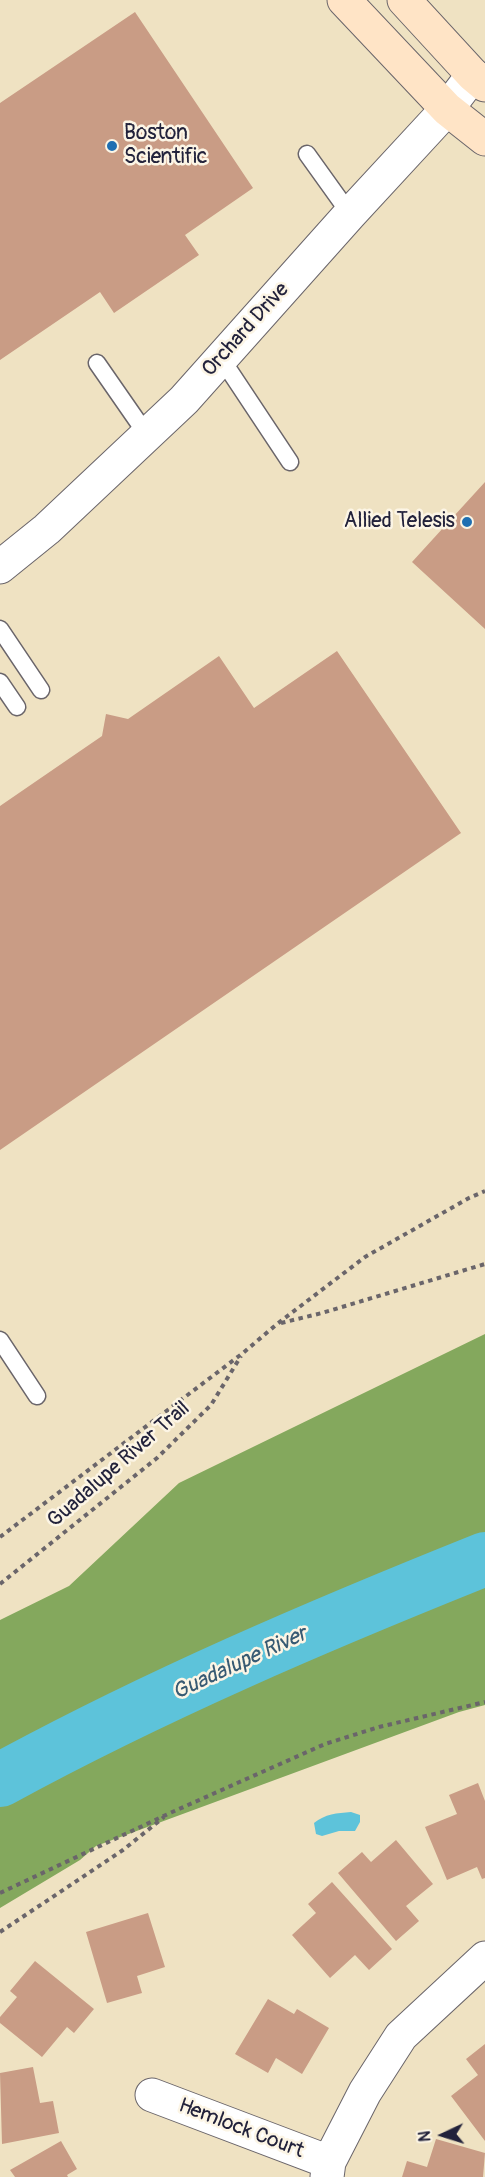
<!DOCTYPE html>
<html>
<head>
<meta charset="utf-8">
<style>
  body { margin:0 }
  #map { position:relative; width:485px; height:2177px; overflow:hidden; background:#efe2c2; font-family:Pangolin,sans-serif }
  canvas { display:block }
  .north { position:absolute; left:413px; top:2105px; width:60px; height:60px; -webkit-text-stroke:4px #fcf5e5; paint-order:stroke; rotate:266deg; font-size:16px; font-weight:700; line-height:24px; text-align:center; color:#22223b }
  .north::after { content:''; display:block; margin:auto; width:21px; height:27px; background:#22223b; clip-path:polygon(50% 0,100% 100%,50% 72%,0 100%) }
</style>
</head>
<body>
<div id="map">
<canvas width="485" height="2177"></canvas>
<div class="north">N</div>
</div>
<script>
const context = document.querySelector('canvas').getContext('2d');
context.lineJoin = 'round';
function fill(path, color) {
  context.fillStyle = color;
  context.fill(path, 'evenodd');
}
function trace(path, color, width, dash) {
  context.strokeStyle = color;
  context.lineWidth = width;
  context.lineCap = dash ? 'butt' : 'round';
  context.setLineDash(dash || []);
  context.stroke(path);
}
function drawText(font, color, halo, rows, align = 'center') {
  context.font = font + ' Pangolin,sans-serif';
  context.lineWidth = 5;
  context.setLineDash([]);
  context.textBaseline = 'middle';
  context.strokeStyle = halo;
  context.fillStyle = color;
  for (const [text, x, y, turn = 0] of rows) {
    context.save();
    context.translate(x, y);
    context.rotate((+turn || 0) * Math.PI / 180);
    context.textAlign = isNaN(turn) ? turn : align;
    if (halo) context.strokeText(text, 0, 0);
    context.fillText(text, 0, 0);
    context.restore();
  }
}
const forest = new Path2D(`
  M485,1334v371l-26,7 -363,134 -16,14 -80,48v-288l69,-34 110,-103z`);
const water = new Path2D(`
  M351,1812l9,3v7l-5,9h-16l-17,5 -6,-2 -2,-11c11,-9 23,-10 37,-11z`);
const river = new Path2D(`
  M0,1780c156,-85 320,-155 485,-221`);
const building = new Path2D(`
  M135,12l118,176 -68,47 14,20 -85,58 -14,-21 -100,68v-257z
  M485,482v147l-73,-67z
  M337,651l124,182 -461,317v-344l102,-70 4,-22 22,5 91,-63 35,52z
  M478,1783l7,18v77l-3,1 -5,-12 -30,13 -22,-53 32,-13 -8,-19z
  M396,1840l37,44 -27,22 13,15 -23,20 -58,-68 24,-21 9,10z
  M332,1882l60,67 -23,21 -14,-15 -25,23 -38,-43 24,-22 -8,-9z
  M148,1913l17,54 -28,9 5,17 -35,10 -21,-71z
  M35,1961l59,48 -20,24 -7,-6 -25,30 -42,-34v-6l17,-20 -7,-6z
  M268,1999l26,15 3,-5 32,19 -27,46 -26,-16 -8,15 -33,-19z
  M485,2044v97l-34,-45 27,-21 -12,-16z
  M33,2067l7,36 13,-2 6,32 -57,11 -2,-71z
  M436,2139l49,14 -2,24h-81l5,-16 20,6z
  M61,2141l16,28 -10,6 1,2h-53l-5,-7z`);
const path = new Path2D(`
  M281,1323l41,-10 163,-49
  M0,1537l243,-184 34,-29 88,-67 104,-59 16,-7
  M0,1584l157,-126 54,-53 30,-49
  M0,1893l170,-80 155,-69 54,-17 106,-25
  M0,1932l123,-82 41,-33`);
const service = new Path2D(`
  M307,154l43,60
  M221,358l69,104
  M97,363l50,72
  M0,629l41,61
  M0,682l17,25
  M0,1340l37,56`);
const minor = new Path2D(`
  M152,2095l177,67
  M327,2177l2,-15 36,-70 36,-56 84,-78`);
const tertiary = new Path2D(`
  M0,567l47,-38 137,-129 166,-186 97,-105 26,-34`);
const secondary = new Path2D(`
  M344,0l103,109 38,30
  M404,0l69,75 12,10`);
const markers = [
  [112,146,6,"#1f6fb2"],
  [467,522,6,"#1f6fb2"]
];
const poiNames = [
  ["Boston",124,134],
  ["Scientific",124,158],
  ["Allied Telesis",455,522,"right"]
];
const streetNames = [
  ["Orchard Drive",246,330,-48],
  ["Guadalupe River Trail",119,1465,-41],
  ["Hemlock Court",241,2129,21]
];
const waterNames = [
  ["Guadalupe River",240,1664,-25]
];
fill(forest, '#84a85d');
fill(water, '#5dc3da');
trace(river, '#5dc3da', 54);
fill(building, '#c99c85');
trace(service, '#6a656a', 19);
trace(minor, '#6a656a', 35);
trace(tertiary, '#6a656a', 35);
trace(secondary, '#6a656a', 35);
trace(path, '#6a656a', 4, [4.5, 4.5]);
trace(service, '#fff', 16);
trace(minor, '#fff', 33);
trace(tertiary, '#fff', 33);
trace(secondary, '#ffe4c6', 33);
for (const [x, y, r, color] of markers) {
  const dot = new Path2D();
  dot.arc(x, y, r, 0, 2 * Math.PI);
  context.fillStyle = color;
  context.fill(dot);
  trace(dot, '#fcf5e5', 2);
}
drawText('21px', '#22223b', '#fcf5e5', poiNames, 'left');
drawText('21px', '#22223b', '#fcf5e5', streetNames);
drawText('italic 22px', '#375a73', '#fcf5e5', waterNames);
</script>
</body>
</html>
